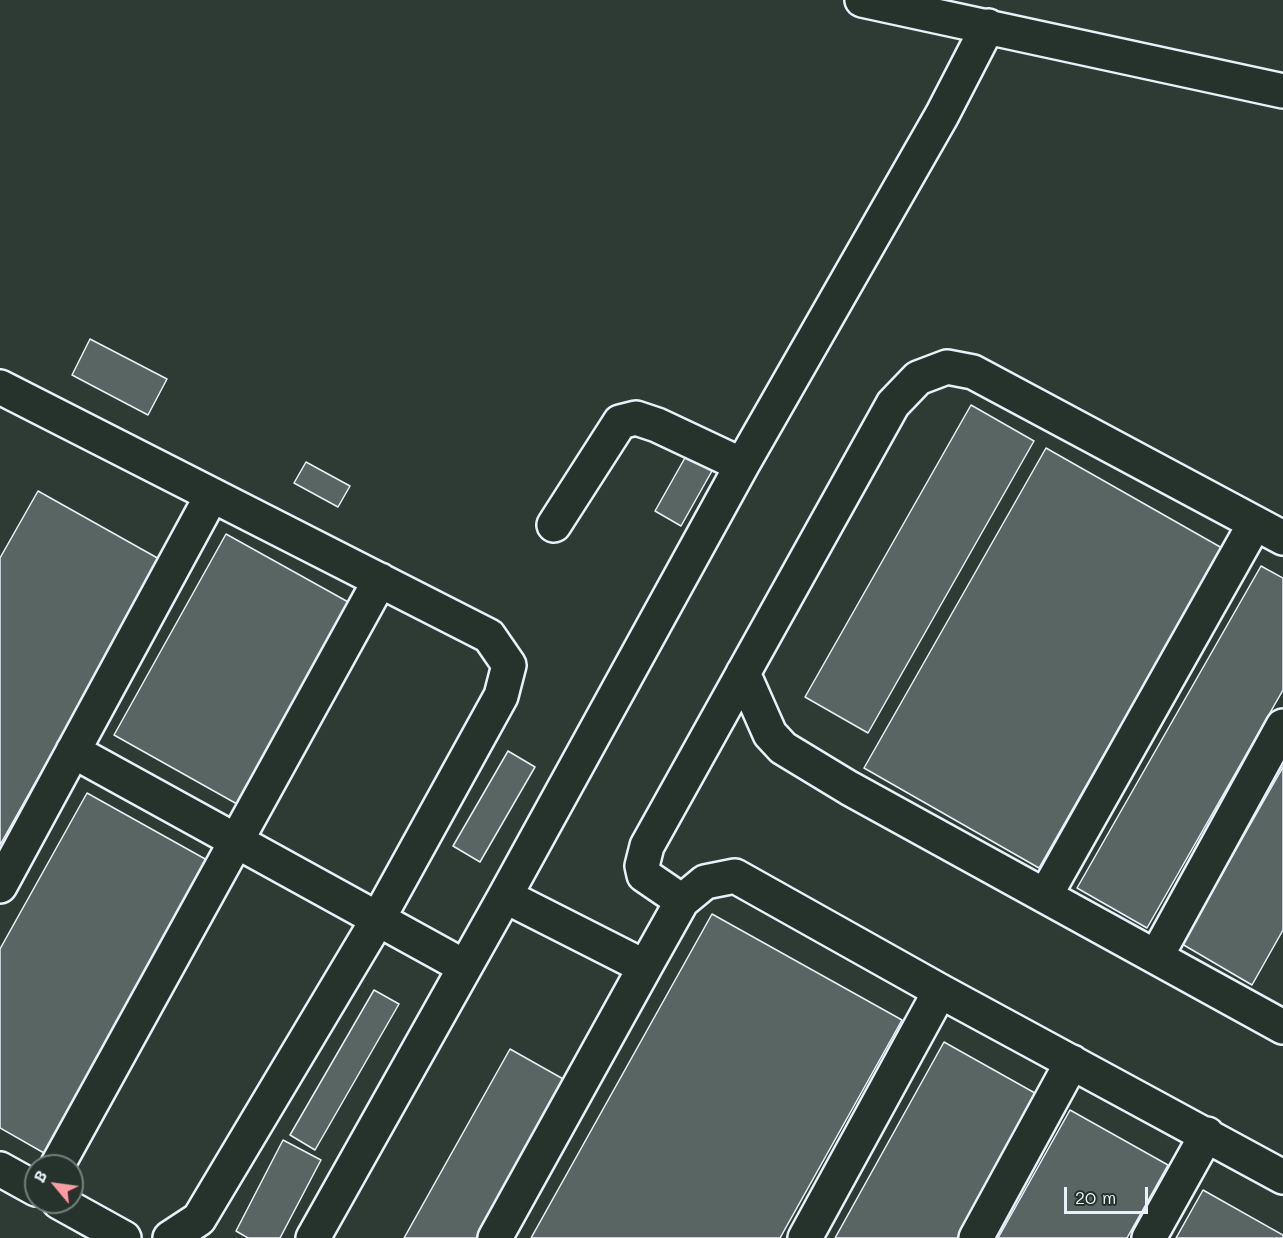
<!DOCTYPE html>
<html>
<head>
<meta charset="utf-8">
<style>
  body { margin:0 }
  #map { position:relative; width:1283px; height:1238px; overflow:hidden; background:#2e3b35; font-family:Mali,sans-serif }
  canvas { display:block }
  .north { position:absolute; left:24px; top:1154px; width:60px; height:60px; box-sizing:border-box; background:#26332d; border:2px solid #747f7e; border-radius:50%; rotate:299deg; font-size:16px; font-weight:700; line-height:24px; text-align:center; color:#e8f1f8 }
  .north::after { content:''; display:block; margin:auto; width:21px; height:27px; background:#ff9aa2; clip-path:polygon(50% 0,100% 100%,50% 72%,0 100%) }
  .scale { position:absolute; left:1064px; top:1187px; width:84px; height:27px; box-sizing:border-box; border:3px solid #e8f1f8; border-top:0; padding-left:8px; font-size:18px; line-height:21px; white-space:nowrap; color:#e8f1f8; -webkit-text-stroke:4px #26332d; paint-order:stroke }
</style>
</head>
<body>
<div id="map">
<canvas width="1283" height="1238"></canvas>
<div class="north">B</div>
<div class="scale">20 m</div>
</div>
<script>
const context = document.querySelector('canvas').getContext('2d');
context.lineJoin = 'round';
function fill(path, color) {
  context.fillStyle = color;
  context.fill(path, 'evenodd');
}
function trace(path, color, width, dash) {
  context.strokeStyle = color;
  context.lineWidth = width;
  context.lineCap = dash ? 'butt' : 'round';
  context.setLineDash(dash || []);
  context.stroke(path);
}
const building = new Path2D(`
  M90,339l77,40 -19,36 -76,-40z
  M971,405l63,36 -166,292 -63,-36z
  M1046,448l176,100 -183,320 -175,-100z
  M686,456l26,15 -31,55 -26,-15z
  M306,462l44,24 -12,21 -44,-24z
  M38,491l123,69 -161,285v-287z
  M226,534l124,69 -113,201 -123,-69z
  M1261,566l22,12v112l-136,238 -70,-40z
  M508,751l27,16 -55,95 -27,-16z
  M1283,767v163l-31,55 -70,-41z
  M87,793l120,67 -163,293 -44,-25v-179z
  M712,914l190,106 -122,218h-249z
  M374,990l25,14 -84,146 -25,-15z
  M944,1042l98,55 -79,141h-128z
  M510,1049l55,31 -89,158h-72z
  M1070,1110l98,55 -41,73h-129z
  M283,1140l38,20 -41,78h-32l-12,-7z
  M1203,1190l80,45v3h-107z`);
const minor = new Path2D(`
  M862,0l421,91
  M0,387l489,249 20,29 -8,31 -123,223 -179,300 -29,19
  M554,525l66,-103 16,-4 21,7 85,40
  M743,673l27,61 13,14 66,40 434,239
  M73,751l392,216
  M0,886l212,-391
  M1045,896l210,-373
  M682,901l-38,-26 -2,-9 5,-20 246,-442 25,-26 29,-11 26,5 310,166
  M1156,957l127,-231
  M645,967l37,-66 23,-19 30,-6 205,115 343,186
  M57,1166l323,-586
  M0,1169l36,20
  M59,1202l65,36
  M313,1238l192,-342 237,-431 200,-350 46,-89
  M495,1238l150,-271 -140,-71
  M805,1238l135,-247
  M976,1238l96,-176
  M1149,1238l58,-104`);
fill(building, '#596563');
trace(building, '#e8f1f8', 1.5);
trace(minor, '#e8f1f8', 38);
trace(minor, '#26332d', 33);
</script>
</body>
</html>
